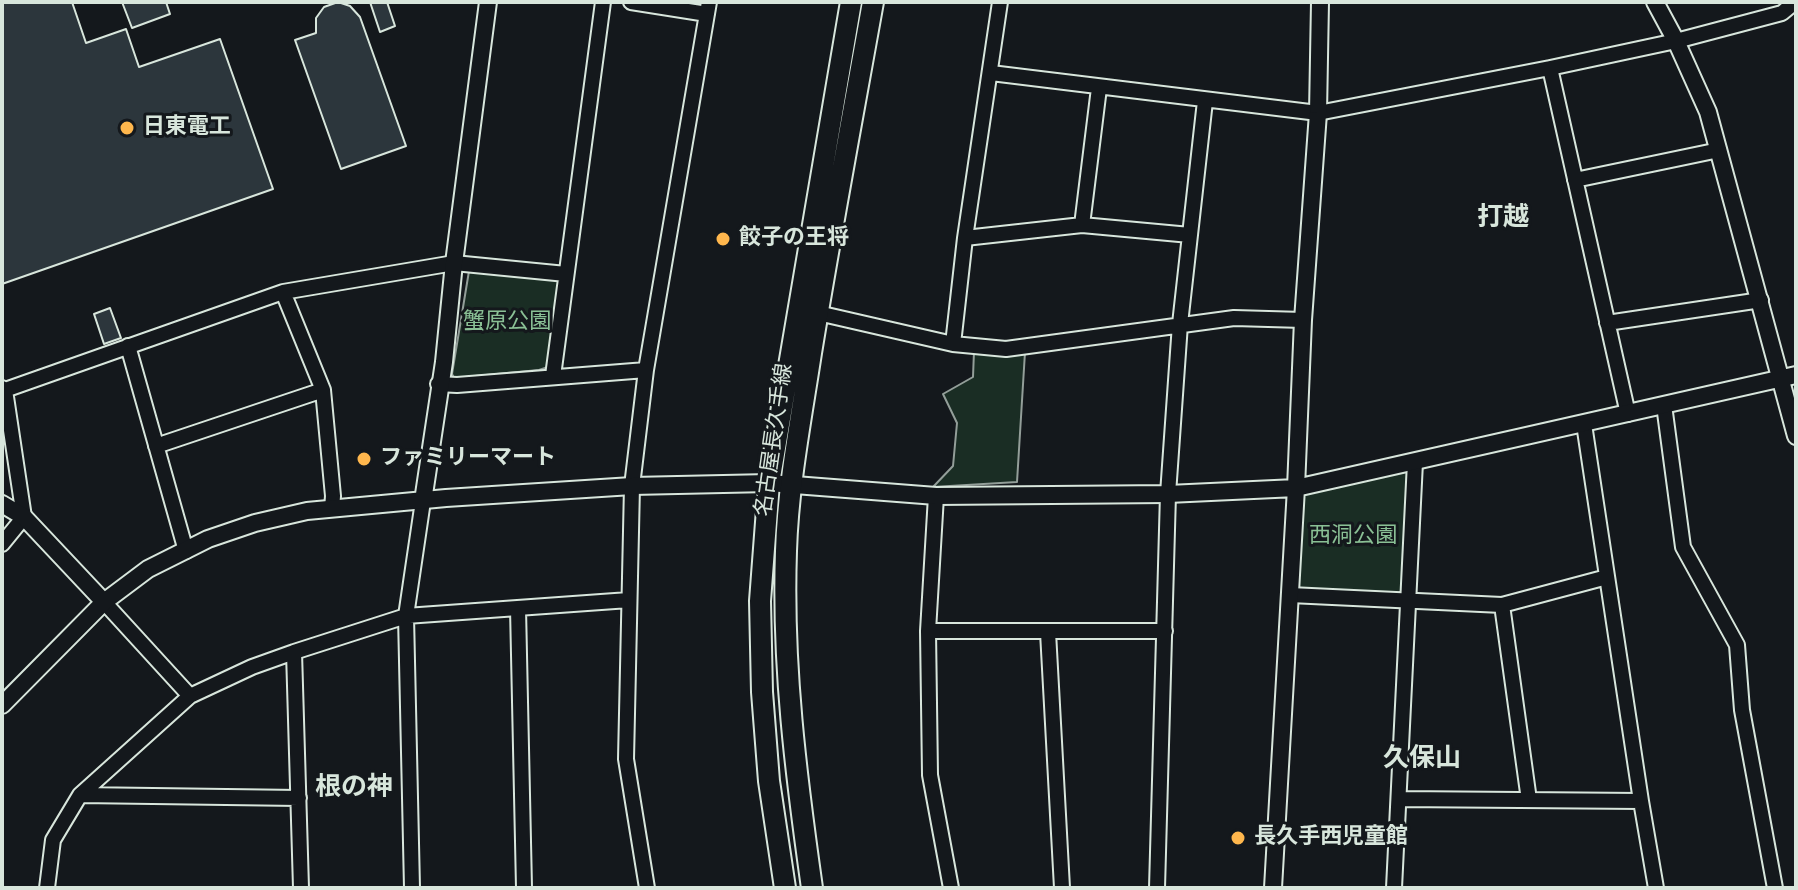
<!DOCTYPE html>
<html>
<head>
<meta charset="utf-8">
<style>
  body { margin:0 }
  #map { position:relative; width:1798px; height:890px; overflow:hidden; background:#14181c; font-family:"Nunito Sans",sans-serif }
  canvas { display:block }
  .frame { position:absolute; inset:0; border:4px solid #d8e6dc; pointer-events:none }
</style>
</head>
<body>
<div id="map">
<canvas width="1798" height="890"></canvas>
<div class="frame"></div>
</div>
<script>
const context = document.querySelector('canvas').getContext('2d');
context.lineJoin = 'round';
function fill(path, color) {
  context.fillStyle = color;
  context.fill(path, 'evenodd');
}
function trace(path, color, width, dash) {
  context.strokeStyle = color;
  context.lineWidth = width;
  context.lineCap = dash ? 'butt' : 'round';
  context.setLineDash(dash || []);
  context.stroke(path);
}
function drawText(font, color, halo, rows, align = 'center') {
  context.font = font + ' "Nunito Sans","Noto Sans JP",sans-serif';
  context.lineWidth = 6;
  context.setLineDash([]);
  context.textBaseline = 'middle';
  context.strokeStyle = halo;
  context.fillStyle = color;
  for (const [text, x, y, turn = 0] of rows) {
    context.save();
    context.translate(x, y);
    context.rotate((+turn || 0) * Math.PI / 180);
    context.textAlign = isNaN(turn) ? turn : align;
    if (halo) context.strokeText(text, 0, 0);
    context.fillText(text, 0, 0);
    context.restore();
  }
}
const green = new Path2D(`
  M469,271l92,8 -13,88 -9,3 -85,8 -2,-4z
  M974,351l51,1 -8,130 -84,5 20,-21 4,-43 -14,-29 30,-17z
  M1409,469l-4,127 -110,-3 7,-99z`);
const building = new Path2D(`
  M2,2h70l14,41 40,-14 13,38 81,-28 53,150 -271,95z
  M122,2h44l4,12 -38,14z
  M338,2l12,4 10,11 46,129 -65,23 -46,-129 21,-7v-15l8,-11z
  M370,2h17l8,24 -15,6z
  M110,308l11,30 -17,6 -10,-30z`);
const minor = new Path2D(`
  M631,2l76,12
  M1550,68l78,346
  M991,73l327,40 232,-45 126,-27 106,-28 13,-11
  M1575,180l144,-30
  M1082,225l17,-137
  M965,238l117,-13 108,10
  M283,292l40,98 10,106 -1,13
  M818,313l135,31 53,5 228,-31 69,2
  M1607,323l154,-23
  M953,344l12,-106 35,-236
  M128,346l58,205
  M553,376l50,-374
  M438,384l19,1 189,-15
  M2,388l3,2 278,-98 171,-29 112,11
  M1664,405l19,142 54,98 5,65 33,178
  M1584,424l57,377 15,87
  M156,446l167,-56
  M936,496l-8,135 2,144 21,113
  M2,544l22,-27 -19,-127
  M1290,595l212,10 105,-28
  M104,602l86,94
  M1502,605l27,195
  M518,608l6,280
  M928,631h237
  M1048,632l14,256
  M294,652l7,236
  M80,795l219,3
  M1399,799l242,2
  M47,888l6,-48 27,-45 110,-99 62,-29 42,-15 112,-36 223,-16
  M412,888l-6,-272 17,-115
  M647,888l-21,-129 6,-273 14,-116 63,-368
  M1157,888l11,-394 12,-170 25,-223
  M1394,888l21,-426`);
const tertiary = new Path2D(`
  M1655,2l21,39 32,71 88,324
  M423,501l21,-139 10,-99 34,-261
  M2,504l22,13 80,85
  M2,705l102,-103 44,-33 60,-30 47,-16 52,-12 139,-13 186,-12 137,-3 167,13 232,-2 128,-6 500,-113
  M1273,888l23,-400 7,-168 15,-207 2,-111`);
const primary = new Path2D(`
  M785,888l-16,-107 -7,-89 -2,-91 9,-118 82,-481
  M812,888c-16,-113 -30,-223 -26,-337 2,-66 15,-132 25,-198 19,-117 41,-234 62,-351`);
const markers = [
  [127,128,8,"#ffb74d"],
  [723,239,8,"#ffb74d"],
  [364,459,8,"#ffb74d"],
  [1238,838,8,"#ffb74d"]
];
const poiNames = [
  ["日東電工",143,128],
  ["餃子の王将",739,239],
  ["ファミリーマート",380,459],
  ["長久手西児童館",1254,838]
];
const parkNames = [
  ["蟹原公園",507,323],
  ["西洞公園",1353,537]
];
const streetNames = [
  ["名古屋長久手線",775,440,-82]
];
const quarterNames = [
  ["打越",1503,219],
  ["久保山",1422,760],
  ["根の神",354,789]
];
fill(green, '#1a2d24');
trace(green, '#939e99', 2);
fill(building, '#2c363c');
trace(building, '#d8e6dc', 2);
trace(minor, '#d8e6dc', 18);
trace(tertiary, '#d8e6dc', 20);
trace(primary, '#d8e6dc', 24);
trace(minor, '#14181c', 14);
trace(tertiary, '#14181c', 16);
trace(primary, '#14181c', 20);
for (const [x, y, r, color] of markers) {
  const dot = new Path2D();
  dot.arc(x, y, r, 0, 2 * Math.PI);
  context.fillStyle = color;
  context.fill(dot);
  trace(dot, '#14181c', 3);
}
drawText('bold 22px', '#d8e6dc', '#14181c', poiNames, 'left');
drawText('22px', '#8ac095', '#14181c', parkNames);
drawText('22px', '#d8e6dc', '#14181c', streetNames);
drawText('bold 26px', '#d8e6dc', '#14181c', quarterNames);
</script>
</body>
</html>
